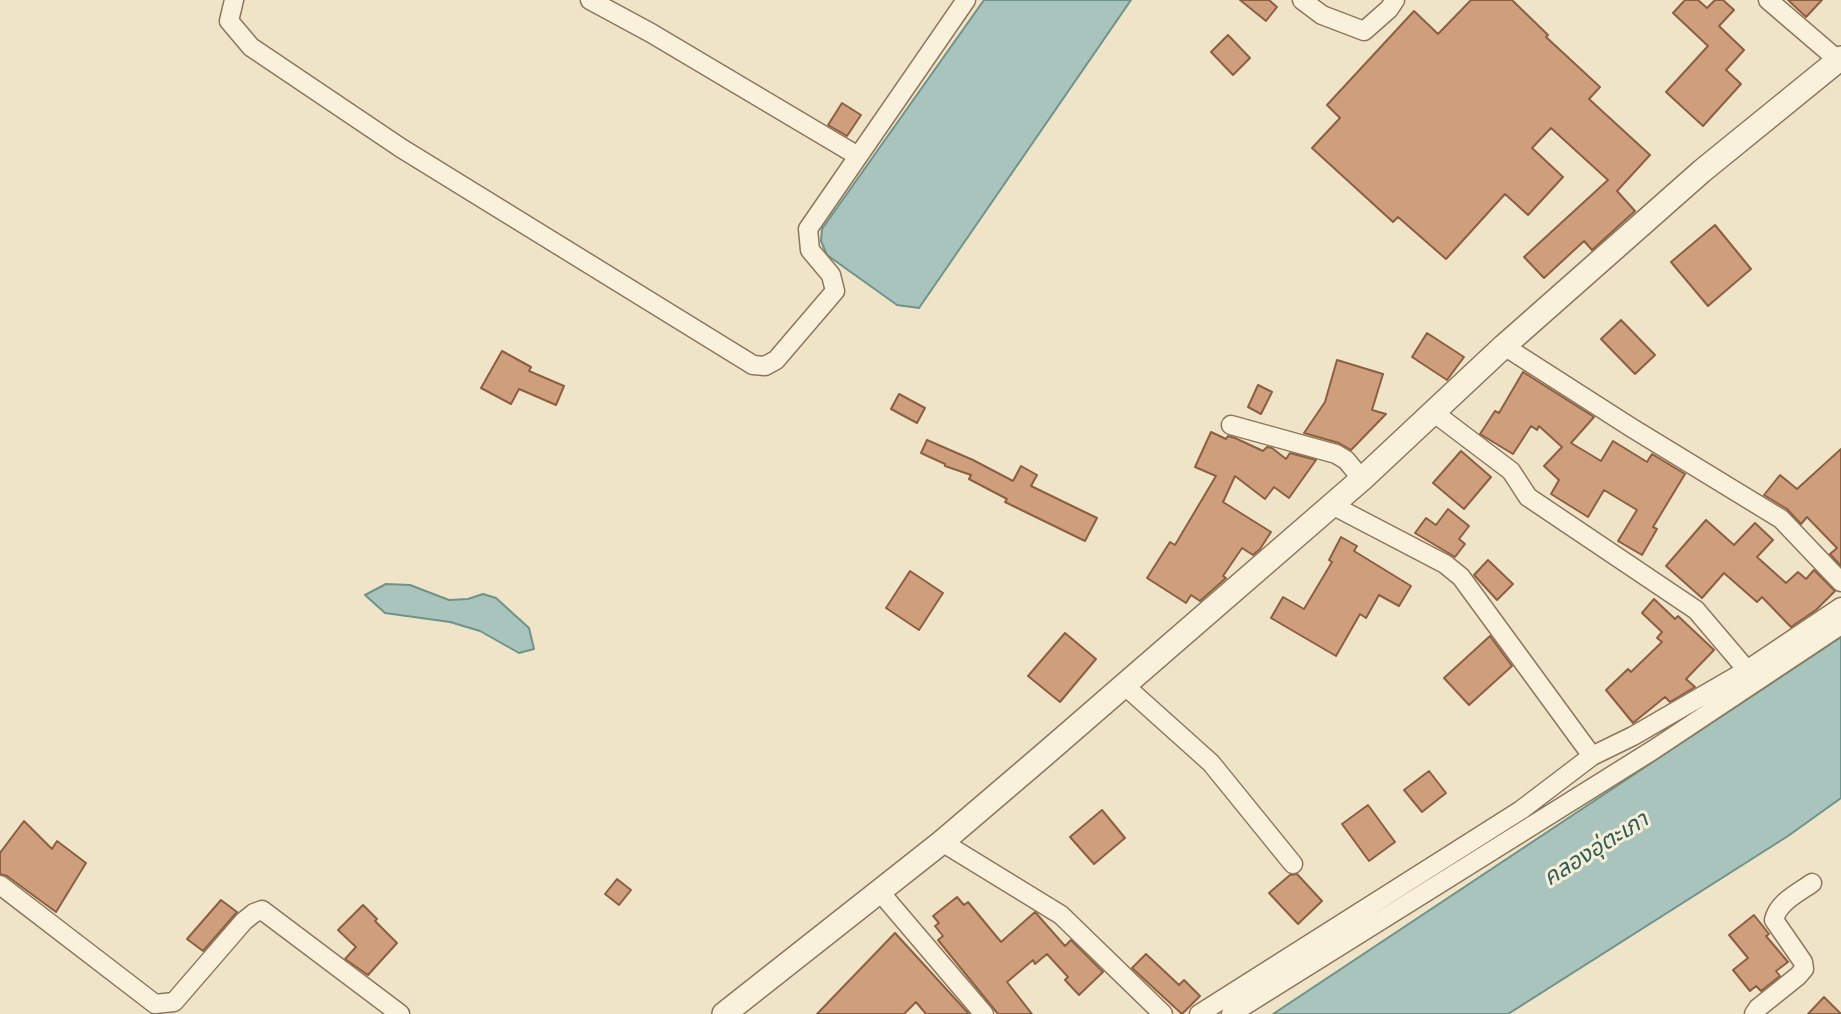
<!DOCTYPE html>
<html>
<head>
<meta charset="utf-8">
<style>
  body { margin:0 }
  canvas { display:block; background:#f0e4c8 }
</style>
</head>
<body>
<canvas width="1841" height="1014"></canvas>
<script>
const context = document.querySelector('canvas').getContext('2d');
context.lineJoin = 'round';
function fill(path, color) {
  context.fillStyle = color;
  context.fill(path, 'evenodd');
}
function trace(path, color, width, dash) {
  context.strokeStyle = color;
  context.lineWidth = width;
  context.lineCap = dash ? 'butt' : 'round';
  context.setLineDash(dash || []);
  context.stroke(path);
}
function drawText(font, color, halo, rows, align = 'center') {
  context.font = font + ' Spectral,"Noto Sans Thai",serif';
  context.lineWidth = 6;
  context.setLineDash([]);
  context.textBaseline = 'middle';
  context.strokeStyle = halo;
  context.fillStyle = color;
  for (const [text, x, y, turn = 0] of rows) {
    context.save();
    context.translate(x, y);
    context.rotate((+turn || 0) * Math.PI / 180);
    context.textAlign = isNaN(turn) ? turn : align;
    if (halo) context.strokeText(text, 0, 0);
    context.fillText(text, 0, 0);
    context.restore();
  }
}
const water = new Path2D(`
  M984,0h147l-212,308 -22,-3 -70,-50 -6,-14 1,-12z
  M386,584l24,1 39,15 19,-1 15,-5 13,4 33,30 5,21 -15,4 -39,-22 -30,-9 -65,-9 -20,-18z
  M1841,637v161l-53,38 -280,178h-235z`);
const building = new Path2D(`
  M1240,0h29l8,7 -11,14z
  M1471,0h41l36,35 -2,2 54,50 -11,12 61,56 -33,36 18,20 -43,39 -8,-9 -40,37 -20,-21 84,-77 -57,-52 -19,20 31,29 -35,38 -23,-21 -59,65 -48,-42 -5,5 -81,-74 28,-30 -13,-13 87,-94 24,23z
  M1685,0h13l9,8 8,-8h8l11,10 -15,16 25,24 -18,20 15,14 -38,42 -37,-34 42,-46 -35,-33z
  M1788,0h34l-16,17z
  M1228,35l22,23 -17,17 -22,-23z
  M842,103l19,12 -14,21 -19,-11z
  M1715,225l36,44 -43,37 -37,-44z
  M1621,320l34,35 -20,19 -34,-35z
  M1427,333l37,24 -17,23 -35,-23z
  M502,351l29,16 -2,4 35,15 -8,19 -37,-16 -8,15 -30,-16z
  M1337,360l46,14 -11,36 14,4 -35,36 -12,-7 -35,-10 21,-31z
  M1523,372l71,45 -23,26 30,18 12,-20 34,21 5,-8 33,20 -32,53 4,2 -15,26 -24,-14 19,-31 -33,-20 -16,27 -37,-23 8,-14 -15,-14 18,-19 -23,-21 -2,4 -6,-4 -18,28 -33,-20 15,-23 4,2z
  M1258,385l14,7 -11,22 -13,-7z
  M899,394l26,14 -8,15 -26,-14z
  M1211,432l15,7 2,-3 7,2 28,13 4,-4 5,1 14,11 4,-6 26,7 -27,38 -15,-11 -9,12 -30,-23 -12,26 48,30 -11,17 -7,6 -11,-7 -19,28 3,2 -26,23 -9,-6 -5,8 -39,-25 23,-36 5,3 41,-69 -21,-9z
  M927,440l46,20 40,21 8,-15 16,9 -6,11 66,32 -12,23 -80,-39 2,-3 -38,-20 2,-4 -26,-9v-2l-24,-11z
  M1841,449v117l-11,-12 7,-6 -30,-31 -6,7 -14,-15 -23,-14 16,-20 17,14z
  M1461,451l30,26 -27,32 -31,-26z
  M1448,509l21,17 -10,13 6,5 -10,13 -40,-24 11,-15 10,7z
  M1706,520l28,25 21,-22 18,17 -16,17 29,26 12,-11 8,7 8,-9 21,21 -19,19 -25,17 -29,-30 -5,5 -33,-29 -22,25 -36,-32z
  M1341,537l16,9 -3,5 57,35 -12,20 -20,-11 -13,23 -6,-4 -24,42 -65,-38 12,-21 21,12 28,-47 -3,-2z
  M1488,560l25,24 -16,16 -23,-25z
  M910,571l33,22 -24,37 -33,-22z
  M1654,599l21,20 3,-3 36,34 -28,29 9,8 -25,15 -5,-5 -32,26 -27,-33 22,-21 3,3 31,-30 -5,-4 5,-6 -20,-19z
  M1065,633l31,26 -36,43 -32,-26z
  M1490,636l22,30 -43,39 -25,-27z
  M1429,771l17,22 -24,19 -18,-22z
  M1368,805l27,37 -26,19 -27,-37z
  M1102,810l23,28 -31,26 -24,-27z
  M24,821l28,28 5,-8 29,22 -30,49 -49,-36 -7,-2v-21z
  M1297,874l25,27 -24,23 -29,-31 21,-18z
  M617,879l14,11 -12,15 -14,-11z
  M957,897l7,8 4,-3 33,40 34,-30 30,34 6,-6 32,32 -24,23 -14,-15 3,-3 -21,-23 -12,10 -2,-4 -26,22 25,32h-34l-60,-74 5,-4 -8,-10 4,-3 -6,-7z
  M221,900l16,12 -34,39 -16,-12z
  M363,905l14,14 -2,2 22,22 -29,32 -23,-16 11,-12 -18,-17z
  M1754,915l15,19 -3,2 22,26 -12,9 4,5 -19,15 -5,-5 -6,5 -17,-21 15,-12 -19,-23z
  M895,933l74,81h-43l-10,-12 -12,12h-87z
  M1146,954l33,31 5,-5 16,16 -18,18 -50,-46z
  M1824,997l17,17h-33z`);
const minor = new Path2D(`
  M234,0l-5,21 22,26 150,101 352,217 12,1 11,-6 59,-69 -4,-16 -21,-25 -2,-21 158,-229
  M590,0l61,33 207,123
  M1302,0l20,15 42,16 25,-22 6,-9
  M1768,0l70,60
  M1504,346l128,82 149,91 60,63
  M1433,412l78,59 17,26 168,113 51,60
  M1231,425l105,29 10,6 16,19
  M1332,505l113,59 16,13 131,179
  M1124,685l87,78 82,101
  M942,842l119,73 102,99
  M0,885l155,119 19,-2 70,-81 10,-8 8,-3 138,104
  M880,892l104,122
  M1199,1014l322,-204 71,-54 41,-20 114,-66 94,-63
  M1231,1014l422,-264 188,-125
  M1754,1014l4,-6 40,-32 6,-7 -1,-7 -29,-42c4,-18 24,-27 38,-37`);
const tertiary = new Path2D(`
  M724,1014l218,-172 103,-88 317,-275 142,-133 198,-175 139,-113`);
const waterNames = [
  ["คลองอุ่ตะเภา",1597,851,-32]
];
fill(water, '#a9c4bc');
trace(water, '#6f938a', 2);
fill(building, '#cf9f7d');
trace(building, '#8d5f41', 2);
trace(minor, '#8d765c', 21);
trace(tertiary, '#8d765c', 26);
trace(minor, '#faf1dc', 18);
trace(tertiary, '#faf1dc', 23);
drawText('italic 23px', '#2f5d5a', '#f7eed8', waterNames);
</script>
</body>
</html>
